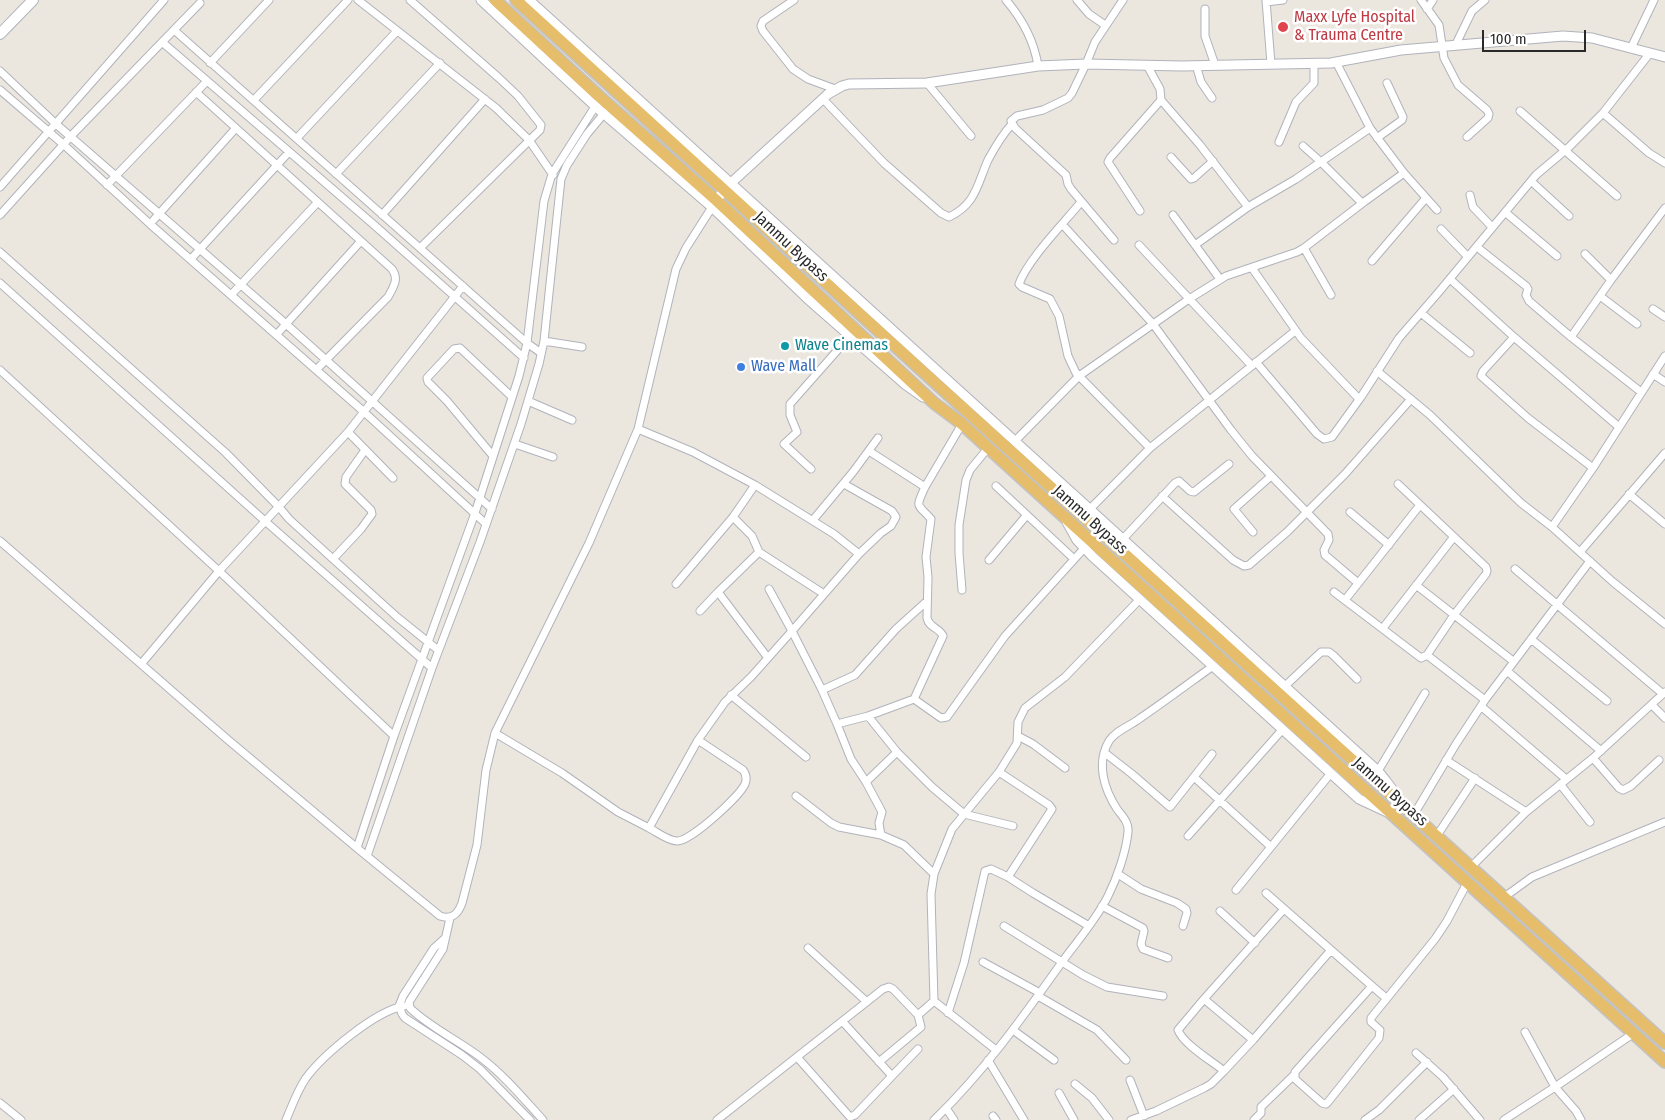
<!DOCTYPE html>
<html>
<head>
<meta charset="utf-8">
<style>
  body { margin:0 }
  #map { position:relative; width:1665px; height:1120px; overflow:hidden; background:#ebe6de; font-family:"Fira Sans Condensed",sans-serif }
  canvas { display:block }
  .scale { position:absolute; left:1482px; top:30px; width:104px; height:22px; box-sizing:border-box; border:2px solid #2a2a2a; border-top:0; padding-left:6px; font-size:15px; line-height:18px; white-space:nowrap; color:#2a2a2a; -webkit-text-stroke:4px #fff; paint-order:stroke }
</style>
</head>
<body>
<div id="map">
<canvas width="1665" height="1120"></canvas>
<div class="scale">100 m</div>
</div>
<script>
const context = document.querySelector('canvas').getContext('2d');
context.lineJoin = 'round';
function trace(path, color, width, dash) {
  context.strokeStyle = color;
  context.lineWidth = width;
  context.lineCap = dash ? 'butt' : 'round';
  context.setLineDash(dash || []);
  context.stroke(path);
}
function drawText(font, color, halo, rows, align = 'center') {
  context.font = font + ' "Fira Sans Condensed",sans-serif';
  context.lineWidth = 5;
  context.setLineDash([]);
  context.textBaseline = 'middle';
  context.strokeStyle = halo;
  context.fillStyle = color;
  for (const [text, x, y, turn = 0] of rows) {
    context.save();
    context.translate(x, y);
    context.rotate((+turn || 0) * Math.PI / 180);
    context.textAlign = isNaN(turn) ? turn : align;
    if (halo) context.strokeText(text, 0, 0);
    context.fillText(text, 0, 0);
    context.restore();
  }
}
const minor = new Path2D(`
  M358,0l138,108 33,32 24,35
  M410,0l89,78 19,18 23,29 -1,5 -120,118
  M794,0l-31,21 -2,5 2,5 30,38 15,10 27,10
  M1006,0c17,20 28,40 32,66
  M1077,0l12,14 16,11
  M1266,0l5,64
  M1421,0l18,25 5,33 14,27 29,25 2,4 -1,4 -21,19
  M1266,2l17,-2
  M1205,9v27l10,29
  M1427,9l6,-9
  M174,30l353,313 14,10
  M162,42l211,182 151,134
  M1456,44l16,-33 13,-11
  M1631,48l23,-48
  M1336,62l34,66 34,45 33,37
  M210,63l59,-63
  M1196,65l5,17 11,16
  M0,71l56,53 230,200 206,185
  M927,83l44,53
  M0,90l63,54 87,80 213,187 123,113
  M196,92l196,177c7,10 2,17 -4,28l-72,73
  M823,99l61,64 57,50 8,4c27,-13 28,-32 39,-57 7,-13 14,-25 24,-36
  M254,100l94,-100
  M1161,100l39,45 48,62
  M1520,111l97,85
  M1603,113l46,40 16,10
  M297,138l100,-107
  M1377,138l25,-18 1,-3 -16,-34
  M1279,142l17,-40 18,-19v-19
  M1303,146l18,16 41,41
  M1171,157l20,22 3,-1 19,-17
  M336,174l104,-111
  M1531,181l38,35
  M107,185l100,-104
  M0,187l164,-187
  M1470,195l3,12 19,20
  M1081,202c-17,21 -53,57 -62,82l3,3 28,12 9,17 9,40 8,17 74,75
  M1140,211l-32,-49 2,-4 51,-58 -1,-11 -13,-24
  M1505,212l52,44
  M0,215l71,-79 129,-133
  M382,215l103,-116
  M1173,215l47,64
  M150,224l86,-96
  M1062,224l91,100 78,106 21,26 76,78 1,6 -5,10 1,5 33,28
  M1441,229l27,28
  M1114,240l-43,-51 -3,-5 -2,-9 -51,-47 -4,-7 6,-5 26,-6 25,-12 4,-5 14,-29 9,-22 28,-42
  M1139,245l113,121
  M1195,245l53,-38 48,-28 74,-51
  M1477,247l49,39 2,3 -2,6 3,6 42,36 70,55
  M1304,248l27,47
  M0,252l226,201 53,54 10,12 44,40 64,58 41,33
  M1585,254l26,26
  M191,259l98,-107
  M1372,261l54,-63
  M1252,268l49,70 58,61
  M1450,279l64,58 105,90
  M0,283l265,238 167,147
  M231,295l86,-92
  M1600,296l37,28
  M1653,309l12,8
  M1421,313l49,40
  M277,334l84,-93
  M1514,337l-31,34 -2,5 47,42 65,50
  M1571,337l40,-57 54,-72
  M544,341l38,6
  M1256,362l61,72 7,5 8,-2 29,-40 38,-59 39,-45 98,-118 32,-27 35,-35 47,-60
  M0,370l219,201 175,165
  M1377,371l53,44 91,88 31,24 61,55 52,42
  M1653,374l12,8
  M528,401l44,19
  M638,429l55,23 62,33
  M348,432l45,46
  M1015,441l64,-65 110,-77 37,-23 71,-24 7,-4 60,-46 40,-29
  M515,444l38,13
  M869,451l56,36 37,-63
  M493,456l-46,-55 -19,-19 -1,-4 27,-29 6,-1 52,49
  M811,469l-27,-25 13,-12 -7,-17v-11l60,-68
  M996,486l78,73
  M1629,494l36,30
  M1162,496l71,64 11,6 5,-1 38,-33 58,-58 66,-75
  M1090,509l60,-61 145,-117
  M1350,512l39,33
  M733,517l22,-32 79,49 25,20
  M813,520l40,-48 25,-34
  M1552,527l41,-59 72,-112
  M1253,532l-19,-23 36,-32
  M1122,540l53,-57 4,-2 11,10 4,1 35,-28
  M0,541l227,198 130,109 83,68c12,4 18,-2 22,-13l15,-58 9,-75 9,-37 94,-190 49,-114 38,-160 10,-21 28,-44
  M1580,552l85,-99
  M333,559l28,-30 11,-15 -1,-4 -26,-26 1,-7 19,-27
  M989,560l37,-44
  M1515,569l148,125
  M676,584l57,-67 19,19 7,16
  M1416,585l97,76
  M962,590l-3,-37v-28l7,-45 4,-10 18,-22
  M718,592l41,-40 65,42
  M1334,592l87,66 6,-3 27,-40 32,-41 1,-3 -1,-4 -88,-83
  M1345,600l75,-95
  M700,611l18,-19 50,66
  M1383,628l70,-90
  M1531,639l76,62
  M1427,655l58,45
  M142,663l77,-92 129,-139 115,-146
  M1507,671l94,80
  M1284,687l37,-35h8l4,3 24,24
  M822,690l-30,-59 67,-77 22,-21 10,-7 5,-9 -4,-6 -48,-27
  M731,695l75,62
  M914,699l29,-63c-3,-8 -14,-8 -16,-18l1,-41 -2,-20 5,-38c-14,-16 -16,-10 -6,-32
  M1652,705l13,13
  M1482,707l84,72
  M868,716l46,-17 27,19 6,-1 58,-81 83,-92
  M837,724l-15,-34 33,-15 41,-46 31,-28
  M495,733l67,40 56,39 31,16 49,-88 27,-38 26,-25 41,-46 -23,-42
  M1018,736l15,8 32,24
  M1105,753l27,21 38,33 42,-53
  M1593,758l26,30 4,2 8,-4 28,-26
  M1446,760l80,52
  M1378,771l47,-78
  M999,772l18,-29 1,-21 7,-14 40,-31 75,-78
  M1194,777l77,70
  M866,782l-15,-23 -14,-35 31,-8 29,36
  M1560,784l30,38
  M796,796l35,27 8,4 42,8
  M1413,816l43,-72 29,-44 105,-139
  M649,828c8,4 19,13 28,13 13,1 63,-45 68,-57 2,-5 1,-10 -2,-14l-45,-30
  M1188,836l94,-106
  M1436,837l39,-59
  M357,848l37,-112 81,-223 44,-137 8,-33 17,-142 8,-27 46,-72
  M367,856l65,-188 48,-126 41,-118 18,-60 5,-23 17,-162 6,-14 20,-31 20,-24
  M1470,868l56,-56 67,-54 72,-66
  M934,874l-30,-29 -23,-10 -2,-12 3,-11 -16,-30 31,-30 35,35 32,27 49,12
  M1118,874l23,15 36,14 9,6 1,4 -4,13
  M1236,890l95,-117
  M1266,893l106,93
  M1503,898l29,-21 133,-55
  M1102,906l41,22 1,3 -3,13 2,5 25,9
  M1284,909l-80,90 49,41 78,-90
  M1220,911l35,32
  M450,918l-7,31 -34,53 1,6c18,18 49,33 70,49 24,18 43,41 63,63
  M1004,926l79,49 24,12 56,9
  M444,939l-10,9 -31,48 -4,10 3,8 3,4 57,37 18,14 50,51
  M808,948l59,54
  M983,962l57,31
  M1038,996l59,34 29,30
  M1386,998l-14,-12 -77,86v7l27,24 4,1 2,-2 51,-64 1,-8 -9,-8v-4l64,-79 12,-18 20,-38
  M1204,999l-26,31c6,15 34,31 46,41l29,-31
  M948,1013l16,-50 21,-92 6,-2 17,8
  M843,1022l49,54 26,-27
  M1013,1030l41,30
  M1525,1032l30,55 21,24 5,9
  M996,1050l-62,-49 -3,-107 3,-20 18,-45 47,-57 50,33 3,4 -44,68 25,16 56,33
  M1416,1053l27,24 37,43
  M797,1057l53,60 5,-2 37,-39
  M988,1060l36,60
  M879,1062l42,-35 -3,-12
  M1130,1080l14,36
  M1075,1084l17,14 17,22
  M1059,1093l15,27
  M0,1103l21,17
  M946,1108l8,12
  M993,1116l3,4
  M286,1120c6,-14 11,-29 20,-42 17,-23 69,-67 98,-72
  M717,1120l166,-131 6,-2 4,2 25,26 16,-14
  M934,1120c49,-47 89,-103 128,-158 16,-22 34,-42 46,-66 9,-18 18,-44 20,-64 1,-10 -6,-16 -11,-23 -13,-20 -21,-46 -8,-68 6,-10 21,-15 30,-22 25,-17 49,-35 74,-53
  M1131,1120l25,-9 48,-23 7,-4 13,-13
  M1254,1120l7,-7v-6l33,-32
  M1365,1120l14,-10 48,-48
  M1419,1120l35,-31
  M1504,1120l51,-33 79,-54`);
const tertiary = new Path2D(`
  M481,0l114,106 117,101 96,92 98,86 17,12
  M529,0l849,771 8,10 12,16
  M716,200l15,-17 97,-89 14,-8 7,-2 78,-1 111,-17 48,-2 96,2 149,-3 70,-13 162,-14 29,2 73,19
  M1067,522l10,18 15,16 267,243 28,13`);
const secondary = new Path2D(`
  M0,34l33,-34`);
const trunk = new Path2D(`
  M495,0l106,98 115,102 218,203 28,21 703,638
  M516,0l424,387 725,656`);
const markers = [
  [1283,27,6,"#e0444e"],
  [785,346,5,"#0f9aa8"],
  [741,367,5,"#3f7fe0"]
];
const healthNames = [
  ["Maxx Lyfe Hospital",1294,18],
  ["& Trauma Centre",1294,36]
];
const streetNames = [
  ["Jammu Bypass",791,247,43],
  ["Jammu Bypass",1090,520,42],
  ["Jammu Bypass",1390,792,42]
];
const cultureNames = [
  ["Wave Cinemas",795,346]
];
const shopNames = [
  ["Wave Mall",751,367]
];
trace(minor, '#b1b3bc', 9);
trace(tertiary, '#b1b3bc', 11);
trace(secondary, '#b1b3bc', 12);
trace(trunk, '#c3c3c3', 14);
trace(minor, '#fff', 7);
trace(tertiary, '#fff', 9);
trace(secondary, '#fff', 10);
trace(trunk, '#e6bd6a', 11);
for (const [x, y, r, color] of markers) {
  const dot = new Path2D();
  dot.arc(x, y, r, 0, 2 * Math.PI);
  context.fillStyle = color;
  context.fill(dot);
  trace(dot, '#fff', 2);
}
drawText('16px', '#be3a42', '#fff', healthNames, 'left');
drawText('16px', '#2a2a2a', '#fff', streetNames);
drawText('16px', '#0d838f', '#fff', cultureNames, 'left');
drawText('16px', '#366cbe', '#fff', shopNames, 'left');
</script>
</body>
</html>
